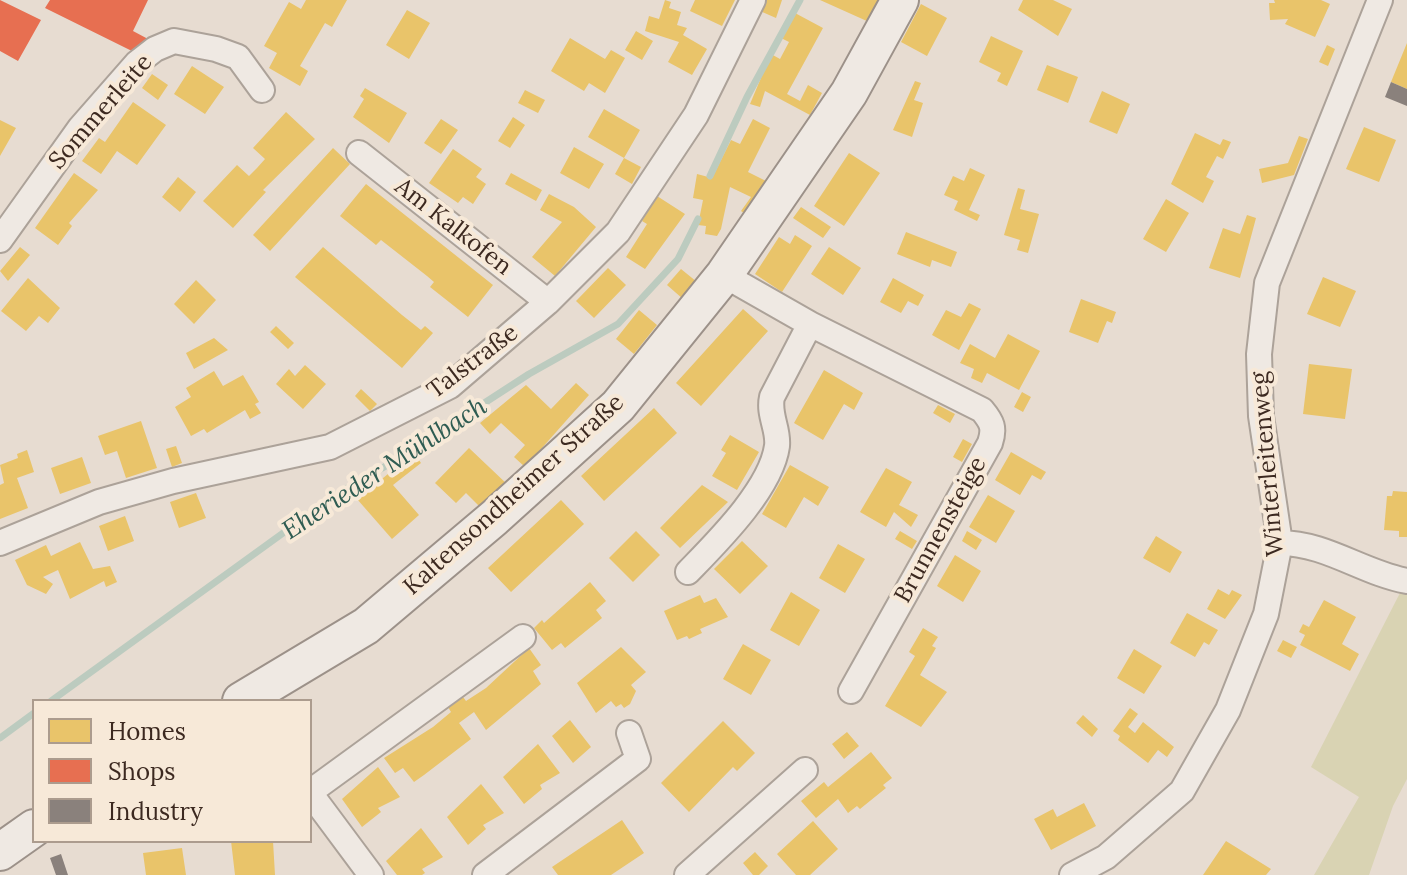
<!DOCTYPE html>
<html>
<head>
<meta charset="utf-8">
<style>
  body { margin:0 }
  #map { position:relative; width:1407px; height:875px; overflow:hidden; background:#e7dcd1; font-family:Lora,serif }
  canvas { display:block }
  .legend { position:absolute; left:32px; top:699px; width:280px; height:144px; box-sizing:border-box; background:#f7e9d8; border:2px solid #ac9c8e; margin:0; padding:10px 14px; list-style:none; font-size:24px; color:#3c2920 }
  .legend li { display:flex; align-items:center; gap:16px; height:40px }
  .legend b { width:40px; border:2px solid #ac9c8e }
</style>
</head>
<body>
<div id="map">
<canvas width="1407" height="875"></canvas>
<ul class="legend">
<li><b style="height:22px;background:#e9c46a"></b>Homes</li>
<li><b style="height:22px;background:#e76f51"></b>Shops</li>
<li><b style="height:22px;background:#8a817c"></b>Industry</li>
</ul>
</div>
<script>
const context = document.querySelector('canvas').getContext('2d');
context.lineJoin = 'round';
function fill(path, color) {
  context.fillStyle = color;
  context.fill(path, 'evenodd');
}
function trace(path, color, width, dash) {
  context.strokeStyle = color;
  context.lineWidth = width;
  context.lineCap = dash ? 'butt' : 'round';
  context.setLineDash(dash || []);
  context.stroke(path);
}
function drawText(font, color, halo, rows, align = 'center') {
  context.font = font + ' Lora,serif';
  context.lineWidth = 8;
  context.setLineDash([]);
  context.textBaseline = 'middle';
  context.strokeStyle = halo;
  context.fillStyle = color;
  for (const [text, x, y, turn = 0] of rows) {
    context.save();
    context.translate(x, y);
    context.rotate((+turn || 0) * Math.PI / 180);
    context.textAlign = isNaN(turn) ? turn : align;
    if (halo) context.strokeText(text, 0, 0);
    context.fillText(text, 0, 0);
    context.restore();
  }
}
const green = new Path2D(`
  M1402,589l5,1v189l-14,27 -24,69h-55l45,-78 -48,-30z`);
const homes = new Path2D(`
  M306,0h41l-15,27 -7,-4 -25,43 8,5 -8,15 -31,-18 8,-15 -13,-7 25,-44 12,7z
  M665,0l6,2 -2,6 12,4 -4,13 10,3 -4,7 24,14 -15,26 -24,-13 11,-20 -34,-11 4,-15 10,3z
  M695,0h40l-13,26 -32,-15z
  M765,0h17l-6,18 -16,-7z
  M820,0h59l-10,22z
  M1023,0h30l19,9 -14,27 -40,-26z
  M1274,0h47l9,4 -15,33 -30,-13 3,-5 -18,1 -1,-17h6z
  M921,4l26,14 -20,38 -26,-14z
  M407,10l23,13 -21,36 -23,-14z
  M795,13l28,15 -36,66 13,7 8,-16 14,8 -12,22 -45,-24 -5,16 -10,-3 21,-50 9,5 9,-17 -8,-4z
  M636,31l17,10 -11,19 -17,-10z
  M991,36l32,15 -16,35 -10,-5 4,-8 -22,-11z
  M570,38l35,21 6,-9 14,8 -20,35 -16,-10 -5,8 -33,-20z
  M1407,43v46l-16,-7z
  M1327,45l8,4 -7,17 -9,-4z
  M1047,65l31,12 -10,26 -31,-13z
  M192,66l32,21 -19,27 -31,-20z
  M152,74l16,11 -10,15 -16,-12z
  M915,81l6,2 -7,17 9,3 -11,34 -19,-7z
  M365,88l42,25 -18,30 -36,-26 11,-18 -4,-3z
  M525,90l20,10 -7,13 -20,-10z
  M1102,91l28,13 -13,30 -28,-12z
  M133,102l33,23 -29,40 -20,-14 -16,23 -19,-13 17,-23 6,4z
  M604,109l36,21 -16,28 -36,-21z
  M286,112l29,27 -52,51 3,2 -33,36 -30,-27 34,-36 12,11 8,-8 8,-9 -12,-11z
  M513,117l12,8 -15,23 -12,-7z
  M441,119l17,11 -17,24 -17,-11z
  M753,119l17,9 -22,44 20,10 -20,34 -7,-5 10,-14 -21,-10 -9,42 -4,7 -12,-2 1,-8 -8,-1 5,-25 -10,-2 4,-24 15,4 19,-38 9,4z
  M0,120l16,8 -16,28z
  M1364,127l32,13 -17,42 -33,-13z
  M1195,133l25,12 3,-6 8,3 -8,17 -6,-3 -11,21 8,4 -11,22 -32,-19z
  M1299,136l9,3 -14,36 -32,8 -3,-14 29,-6z
  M574,147l30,17 -15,25 -29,-16z
  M333,148l17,16 -80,87 -17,-16z
  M453,149l29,20 -6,8 10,7 -13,20 -10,-7 -5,6 -29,-20z
  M849,153l31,20 -36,53 -30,-20z
  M624,158l17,9 -9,17 -17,-10z
  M970,168l15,7 -16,35 11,5 -3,6 -23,-11 4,-9 -14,-6 9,-19 11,5z
  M74,173l24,17 -29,33 3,3 -14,19 -23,-17z
  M511,173l31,17 -6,11 -31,-17z
  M178,177l18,15 -16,20 -18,-15z
  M366,184l127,101 -25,32 -38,-30 4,-5 -7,-6 -46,-36 -5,5 -36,-29z
  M1018,188l7,2 -5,19 19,5 -11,39 -11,-3 3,-10 -16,-5z
  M549,194l25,13 22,20 -41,49 -23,-19 30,-35 -22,-12z
  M657,196l28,18 -40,55 -19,-12 21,-33 -5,-3z
  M1166,199l23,14 -23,39 -23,-13z
  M801,207l30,20 -8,11 -30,-20z
  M1247,215l9,3 -16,60 -31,-10 14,-40 17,6z
  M906,232l51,20 -6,15 -19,-7 -2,7 -33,-13z
  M795,235l17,11 -30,46 -27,-18 24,-37 11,7z
  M20,247l10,8 -22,26 -8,-10z
  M323,247l79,68 19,15 4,-4 8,7 -31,35 -107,-91z
  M829,247l32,21 -18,27 -32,-21z
  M608,268l18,17 -32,33 -18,-17z
  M681,269l16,13 -14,17 -16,-14z
  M1323,277l33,14 -16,36 -33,-13z
  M28,278l32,30 -12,15 -9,-7 -13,15 -25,-20z
  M893,278l31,17 -6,11 -10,-5 -7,12 -21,-11z
  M196,280l20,20 -22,24 -20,-20z
  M1081,299l35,13 -4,11 -5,-2 -9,22 -29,-11z
  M969,303l12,6 -22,41 -27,-15 14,-25 15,7z
  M743,309l25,22 -67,75 -25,-23z
  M639,310l18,15 -23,29 -18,-15z
  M276,326l18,17 -6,6 -18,-17z
  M1008,334l32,17 -21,39 -32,-17 -5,10 -11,-5 3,-9 -14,-6 10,-19 25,14z
  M214,338l14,12 -34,19 -8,-16z
  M1309,364l43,5 -7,50 -42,-5z
  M305,365l21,19 -23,25 -27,-25 13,-15 6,7z
  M824,370l39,23 -9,17 -10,-6 -21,36 -29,-17z
  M214,371l9,15 20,-11 16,27 -4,2 6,9 -11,6 -5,-9 -38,23 -3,-4 -13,7 -16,-29 16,-10 -5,-9z
  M576,383l13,12 -64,72 -11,-10 11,-12 -24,-22 -11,11 -10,-11 46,-38 25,24z
  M361,389l16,15 -7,7 -15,-15z
  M1022,392l9,5 -8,15 -9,-5z
  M938,405l17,9 -5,9 -17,-10z
  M654,408l23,25 -73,68 -23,-25z
  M141,421l16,47 -31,10 -9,-27 -12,4 -7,-19z
  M730,435l29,17 -22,38 -25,-14 14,-23 -5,-3z
  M963,439l9,5 -10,18 -9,-5z
  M176,446l6,17 -10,4 -6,-18z
  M469,448l39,37 -25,25 -17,-17 -10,10 -21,-20z
  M27,450l7,22 -17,6 11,30 -28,11v-34l4,-2 -4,-18 18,-7 -1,-4z
  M1011,452l35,20 -5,8 -9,-5 -12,20 -25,-15z
  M414,453l7,10 -28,22 26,30 -27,24 -35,-40z
  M82,457l9,26 -31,11 -9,-26z
  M790,465l39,22 -11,19 -14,-9 -18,31 -24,-14z
  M886,468l26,14 -13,23 19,10 -7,12 -17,-15 -8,15 -26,-15z
  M702,485l26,17 -48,46 -20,-20z
  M1393,491l14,1v45h-8v-6l-15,-1 3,-34h5z
  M196,493l10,25 -27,10 -9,-26z
  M988,495l27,16 -19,32 -27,-16z
  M561,500l23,24 -73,68 -23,-24z
  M125,516l9,25 -26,10 -9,-25z
  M636,531l24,24 -27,27 -24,-24z
  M900,531l17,10 -5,8 -17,-10z
  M967,531l15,9 -6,10 -14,-9z
  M1156,536l26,16 -12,21 -27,-15z
  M742,541l26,25 -28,28 -26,-25z
  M80,542l13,27 17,-3 7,16 -11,5 -2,-6 -34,18 -12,-29 -15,7 10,7 -7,10 -19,-9 -12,-25 31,-15 5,11z
  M838,544l27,15 -20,34 -26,-15z
  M955,555l26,16 -18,31 -26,-16z
  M590,582l16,19 -10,9 6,8 -37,30 -4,-5 -9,7 -18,-22 8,-8 2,3z
  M1218,589l11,6 3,-5 10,5 -17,24 -18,-10z
  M791,592l29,18 -21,36 -29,-16z
  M700,595l4,8 12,-5 12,19 -28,12 2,4 -13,6 -2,-3 -10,4 -13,-29z
  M1324,600l32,17 -14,27 17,10 -9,17 -50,-26 5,-10 -6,-3 4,-8 6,3z
  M1187,613l31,17 -9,15 -5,-3 -9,15 -25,-14z
  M923,628l15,9 -6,9 4,2 -16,27 27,17 -26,35 -36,-21 30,-50 -6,-4z
  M1283,640l14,7 -6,11 -14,-7z
  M743,644l28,16 -20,35 -28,-16z
  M621,647l25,25 -15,13 5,6 -6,13 -6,4 -3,-4 -5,3 -5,-6 -15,12 -19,-30z
  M529,648l12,17 -8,6 8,13 -55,46 -12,-18 -15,11 12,16 -47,36 -10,7 -11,-14 -8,5 -11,-15 49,-31 18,-15 -3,-5 8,-5 7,-5 3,4 20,-13z
  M1134,649l28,17 -18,28 -27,-16z
  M1130,708l8,6 -10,13 7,6 8,-11 31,25 -7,10 -9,-7 -10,13 -30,-23 2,-4 -7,-5z
  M1083,715l15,14 -6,8 -16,-14z
  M570,720l21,27 -18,16 -21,-27z
  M723,721l32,32 -18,18 -4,-4 -44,45 -28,-29z
  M847,732l12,14 -15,13 -12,-15z
  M538,744l22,29 -20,12 2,4 -18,15 -21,-27z
  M871,752l21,26 -9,7 3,3 -26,21 -3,-3 -9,7 -10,-14 -22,19 -15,-17 23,-19 4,5z
  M378,767l22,30 -22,11 3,4 -19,15 -20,-28z
  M481,784l23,29 -21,12 3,4 -18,16 -21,-28z
  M1084,803l12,23 -45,24 -17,-31 19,-10 4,8z
  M622,820l22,33 -33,22h-53l-6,-8z
  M813,821l25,28 -28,26h-14l-19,-21z
  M421,828l22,29 -21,12 3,4 -3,2h-25l-11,-14z
  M231,841h42l2,34h-40z
  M1226,841l45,28 -5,6h-63z
  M182,848l4,27h-40l-3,-22z
  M755,852l13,14 -9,9h-6l-10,-12z`);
const shops = new Path2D(`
  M0,0l41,20 -23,41 -18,-10z
  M50,0h98l-15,31 15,8 -8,16 -95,-47z`);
const industry = new Path2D(`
  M1391,82l16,7v17l-22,-9z
  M61,854l7,21h-12l-6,-17z`);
const stream = new Path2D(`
  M710,176l37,-79 53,-97
  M51,701l286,-207 61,-35 131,-85 89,-50 60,-65 20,-40
  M0,738l34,-25`);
const street = new Path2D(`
  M359,153l189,149
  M0,240l80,-112 57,-65 18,-14 19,-8 42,8 22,8 24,33
  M724,275l86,49 172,86c10,12 13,18 8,33l-139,248
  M0,543l99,-41 74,-21 157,-34 120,-61 98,-84 70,-70 78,-117 57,-115
  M1280,543c46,0 83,30 127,38
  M688,572c29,-30 83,-83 89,-126 2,-17 -9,-31 -5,-49l38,-73
  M310,792l213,-155
  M310,793l61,82
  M485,875l153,-116 -9,-26
  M687,875l118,-105
  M1072,875l34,-18 76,-66 46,-81 38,-96 14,-71 -19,-127 -2,-62 8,-71 113,-283`);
const secondary = new Path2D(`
  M241,701l125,-75 128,-108 124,-112 106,-131 125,-182 51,-93
  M0,852l34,-24`);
const streetNames = [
  ["Sommerleite",101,112,-49],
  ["Am Kalkofen",453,227,38],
  ["Talstraße",473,362,-37],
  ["Winterleitenweg",1268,464,-95],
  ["Kaltensondheimer Straße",514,495,-42],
  ["Brunnensteige",941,530,-61]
];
const waterNames = [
  ["Eherieder Mühlbach",385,469,-33]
];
fill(green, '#d9d3b3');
fill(homes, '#e9c46a');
fill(shops, '#e76f51');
fill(industry, '#8a817c');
trace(stream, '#bccbbf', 7);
trace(street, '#aca299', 28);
trace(secondary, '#9c9189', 40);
trace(street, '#efe9e3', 24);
trace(secondary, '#efe9e3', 36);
drawText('24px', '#3c2920', '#f7e9d8', streetNames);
drawText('italic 26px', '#2f5c52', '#f7e9d8', waterNames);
</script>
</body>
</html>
